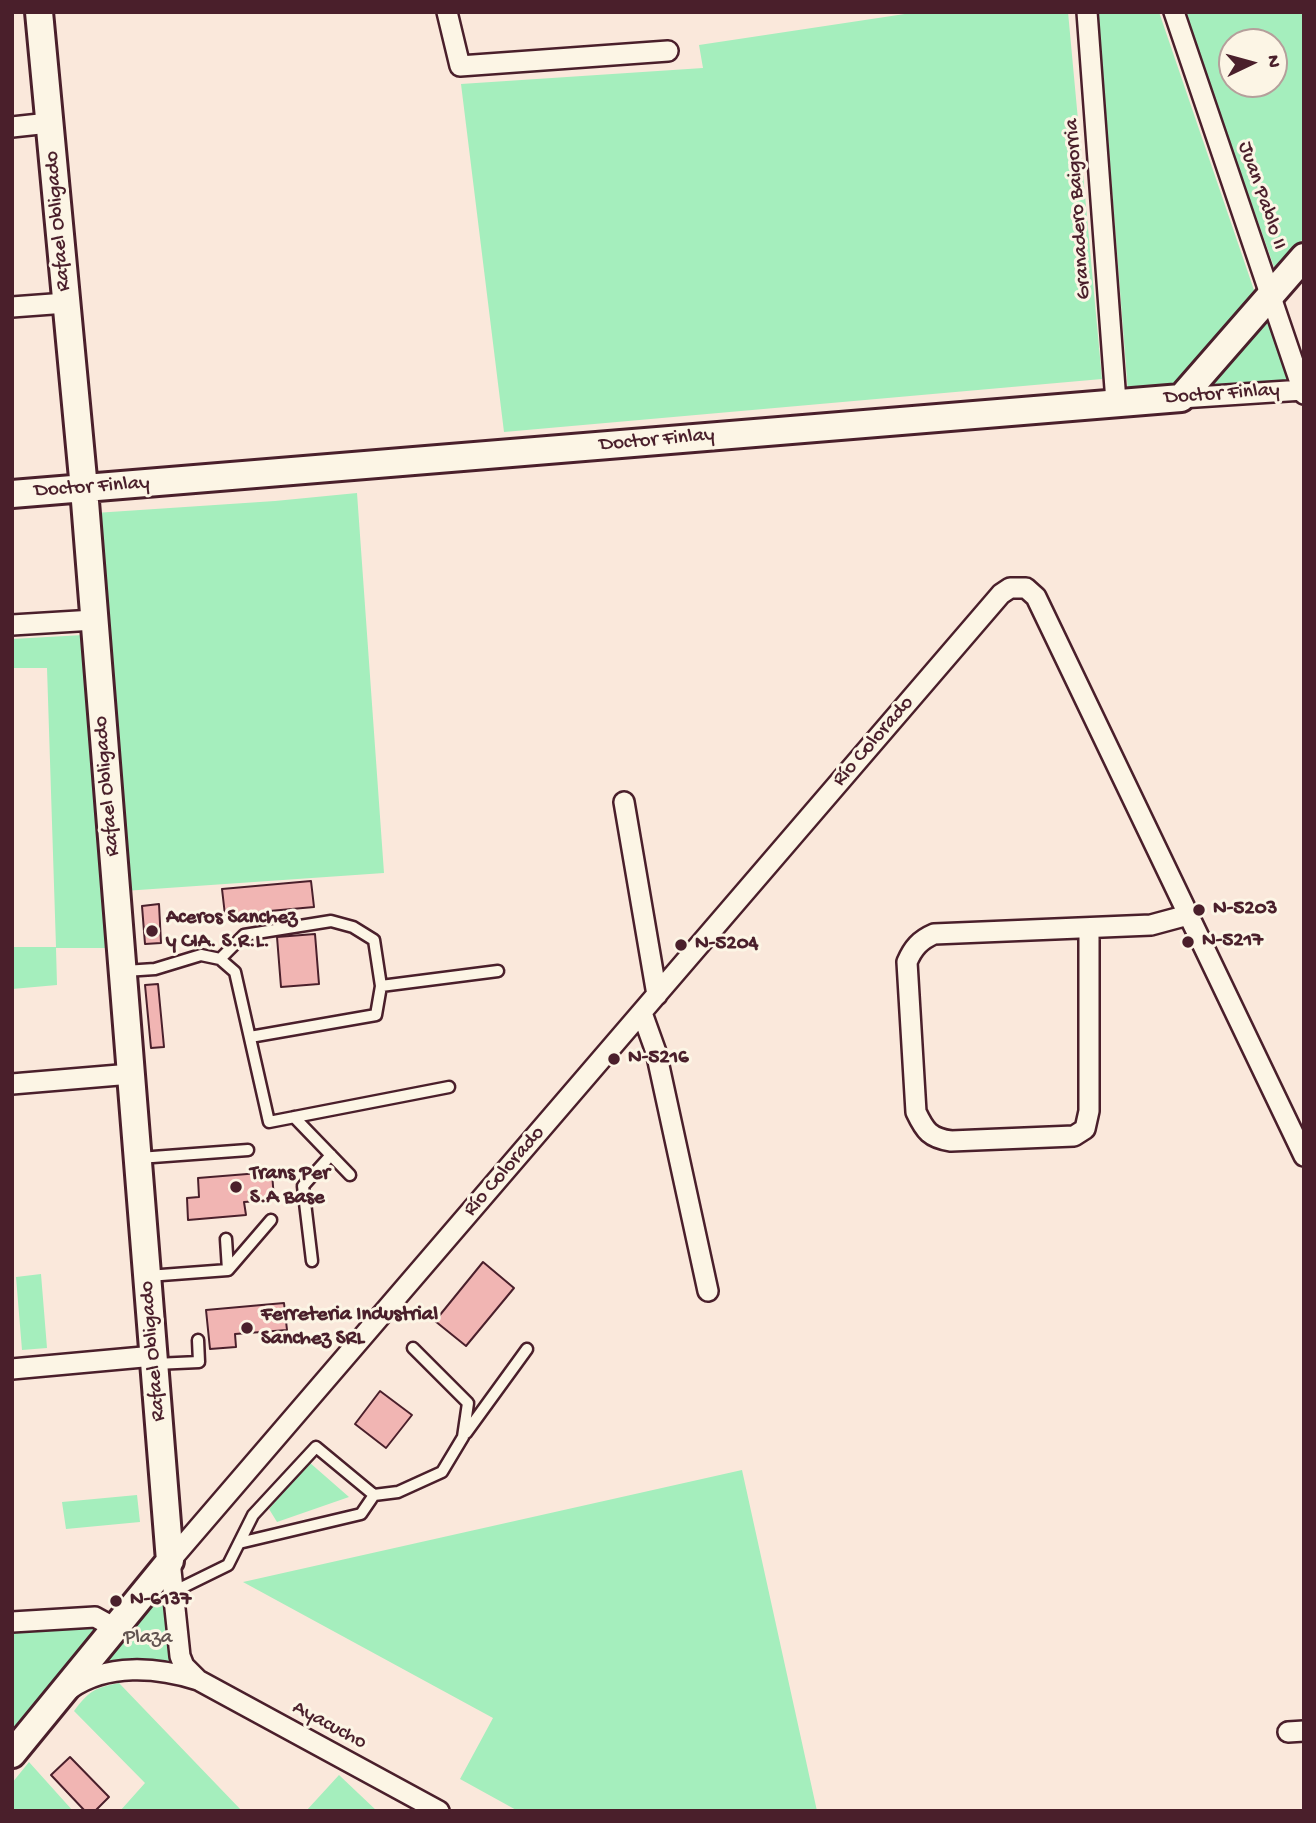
<!DOCTYPE html>
<html>
<head>
<meta charset="utf-8">
<style>
  body { margin:0 }
  #map { position:relative; width:1316px; height:1823px; overflow:hidden; background:#fae8db; font-family:"Gochi Hand",sans-serif }
  canvas { display:block }
  .frame { position:absolute; inset:0; border:14px solid #4a1f2b; pointer-events:none }
  .north { position:absolute; left:1218px; top:28px; width:70px; height:70px; box-sizing:border-box; background:#fcf5e5; border:2px solid #b59f9b; border-radius:50%; rotate:85deg; font-size:19px; font-weight:700; line-height:28px; text-align:center; color:#4a1f2b }
  .north::after { content:''; display:block; margin:auto; width:24px; height:32px; background:#4a1f2b; clip-path:polygon(50% 0,100% 100%,50% 72%,0 100%) }
</style>
</head>
<body>
<div id="map">
<canvas width="1316" height="1823"></canvas>
<div class="frame"></div>
<div class="north">N</div>
</div>
<script>
const context = document.querySelector('canvas').getContext('2d');
context.lineJoin = 'round';
function fill(path, color) {
  context.fillStyle = color;
  context.fill(path, 'evenodd');
}
function trace(path, color, width, dash) {
  context.strokeStyle = color;
  context.lineWidth = width;
  context.lineCap = dash ? 'butt' : 'round';
  context.setLineDash(dash || []);
  context.stroke(path);
}
function drawText(font, color, halo, rows, align = 'center') {
  context.font = font + ' "Gochi Hand",sans-serif';
  context.lineWidth = 6;
  context.setLineDash([]);
  context.textBaseline = 'middle';
  context.strokeStyle = halo;
  context.fillStyle = color;
  for (const [text, x, y, turn = 0] of rows) {
    context.save();
    context.translate(x, y);
    context.rotate((+turn || 0) * Math.PI / 180);
    context.textAlign = isNaN(turn) ? turn : align;
    if (halo) context.strokeText(text, 0, 0);
    context.fillText(text, 0, 0);
    context.restore();
  }
}
const green = new Path2D(`
  M918,12h150l34,367 -598,53 -43,-348 242,-16 -4,-23z
  M1098,12h61l97,284 -81,92 -47,4z
  M1184,12h120v226l-29,32zM1232,42h42v42h-42z
  M1266,318l25,65 -89,5z
  M357,493l27,380 -260,18 -29,-378 180,-12z
  M83,635l23,313h-50l1,37 -45,4v-42h44l-9,-279h-35v-29z
  M41,1274l6,74 -25,2 -6,-73z
  M309,1462l40,35 -72,25 -8,-13z
  M742,1470l75,341h-299l-58,-32 33,-61 -250,-136z
  M137,1495l3,27 -74,7 -4,-27z
  M167,1579l15,92 -94,2z
  M96,1621l10,8 -94,112v-114z
  M119,1683l123,128h-122l25,-28 -71,-72c15,-20 20,-23 45,-28z
  M29,1762l44,49h-61v-28z
  M339,1775l38,36h-71z`);
const building = new Path2D(`
  M311,881l3,26 -89,8 -3,-26z
  M159,904l2,39 -16,1 -3,-38z
  M315,934l4,50 -38,3 -4,-50z
  M158,984l6,63 -13,1 -6,-63z
  M272,1172l2,28 -30,2 2,13 -58,5 -1,-22 12,-1 -1,-19z
  M483,1262l31,26 -48,58 -31,-25z
  M284,1303l3,27 -52,4 1,13 -26,2 -4,-39z
  M380,1391l32,24 -26,33 -31,-24z
  M70,1757l39,40 -14,14h-10l-34,-36z`);
const lane = new Path2D(`
  M220,959l24,-24 87,-14 22,6 21,13 7,46
  M125,971l30,-2 46,-14 19,4 15,13 34,150 180,-35
  M250,1037l126,-22 5,-29 117,-15
  M294,1117l56,58
  M139,1158l109,-8
  M312,1261l-9,-75 28,-31
  M228,1270l43,-50
  M148,1276l80,-6 -2,-31
  M155,1364l44,-2 -1,-22
  M466,1433l61,-84
  M374,1495l24,-3 44,-20 21,-35 5,-34 -55,-55
  M173,1592l55,-27 25,-50 63,-68 58,48 -13,19 -122,29`);
const street = new Path2D(`
  M447,12l13,54 208,-15
  M1087,12l29,390
  M1174,12l130,382
  M12,127l37,-4
  M12,307l54,-4
  M1181,398l122,-8
  M12,625l82,-5
  M624,802l33,193
  M1089,928v183l-4,18 -11,7 -123,5c-21,-3 -26,-10 -35,-29l-9,-150c6,-14 13,-22 27,-28l217,-9 37,-10
  M642,1013l14,39 52,239
  M12,1084l119,-10
  M12,1369l142,-13
  M12,1622l83,-5 20,11
  M198,1680l-14,-14 -4,-10 -10,-95 831,-967 9,-6h16l10,9 268,559
  M70,1689c37,-26 87,-22 128,-9l241,131
  M1288,1732l16,-1`);
const secondary = new Path2D(`
  M12,494l1169,-96 123,-141
  M12,1754l158,-193 -86,-1072 -45,-477`);
const markers = [
  [1199,910,7,"#4a1f2b"],
  [152,931,7,"#4a1f2b"],
  [1188,942,7,"#4a1f2b"],
  [681,945,7,"#4a1f2b"],
  [614,1059,7,"#4a1f2b"],
  [236,1187,7,"#4a1f2b"],
  [247,1328,7,"#4a1f2b"],
  [116,1601,7,"#4a1f2b"]
];
const streetNames = [
  ["Juan Pablo II",1261,196,71],
  ["Granadero Baigorria",1079,209,-94],
  ["Rafael Obligado",59,221,-95],
  ["Doctor Finlay",1222,395,-4],
  ["Doctor Finlay",657,441,-5],
  ["Doctor Finlay",92,488,-4],
  ["Río Colorado",874,742,-49],
  ["Rafael Obligado",108,786,-95],
  ["Río Colorado",505,1172,-49],
  ["Rafael Obligado",154,1351,-95],
  ["Ayacucho",329,1726,28]
];
const poiNames = [
  ["N-5203",1213,910],
  ["Aceros Sanchez",166,919],
  ["y CIA. S.R.L.",166,943],
  ["N-5217",1202,942],
  ["N-5204",695,945],
  ["N-5216",628,1059],
  ["Trans Per",250,1175],
  ["S.A Base",250,1199],
  ["Ferreteria Industrial",261,1316],
  ["Sanchez SRL",261,1340],
  ["N-6137",130,1601]
];
const parkNames = [
  ["Plaza",148,1639]
];
fill(green, '#a5eebd');
fill(building, '#f1b5b3');
trace(building, '#4a1f2b', 2);
trace(lane, '#4a1f2b', 15);
trace(street, '#4a1f2b', 24);
trace(secondary, '#4a1f2b', 32);
trace(lane, '#fcf5e5', 10);
trace(street, '#fcf5e5', 19);
trace(secondary, '#fcf5e5', 26);
for (const [x, y, r, color] of markers) {
  const dot = new Path2D();
  dot.arc(x, y, r, 0, 2 * Math.PI);
  context.fillStyle = color;
  context.fill(dot);
  trace(dot, '#fcf5e5', 2.5);
}
drawText('21px', '#4a1f2b', '#fcf5e5', streetNames);
drawText('bold 21px', '#4a1f2b', '#fcf5e5', poiNames, 'left');
drawText('21px', '#615350', '#fcf5e5', parkNames);
</script>
</body>
</html>
